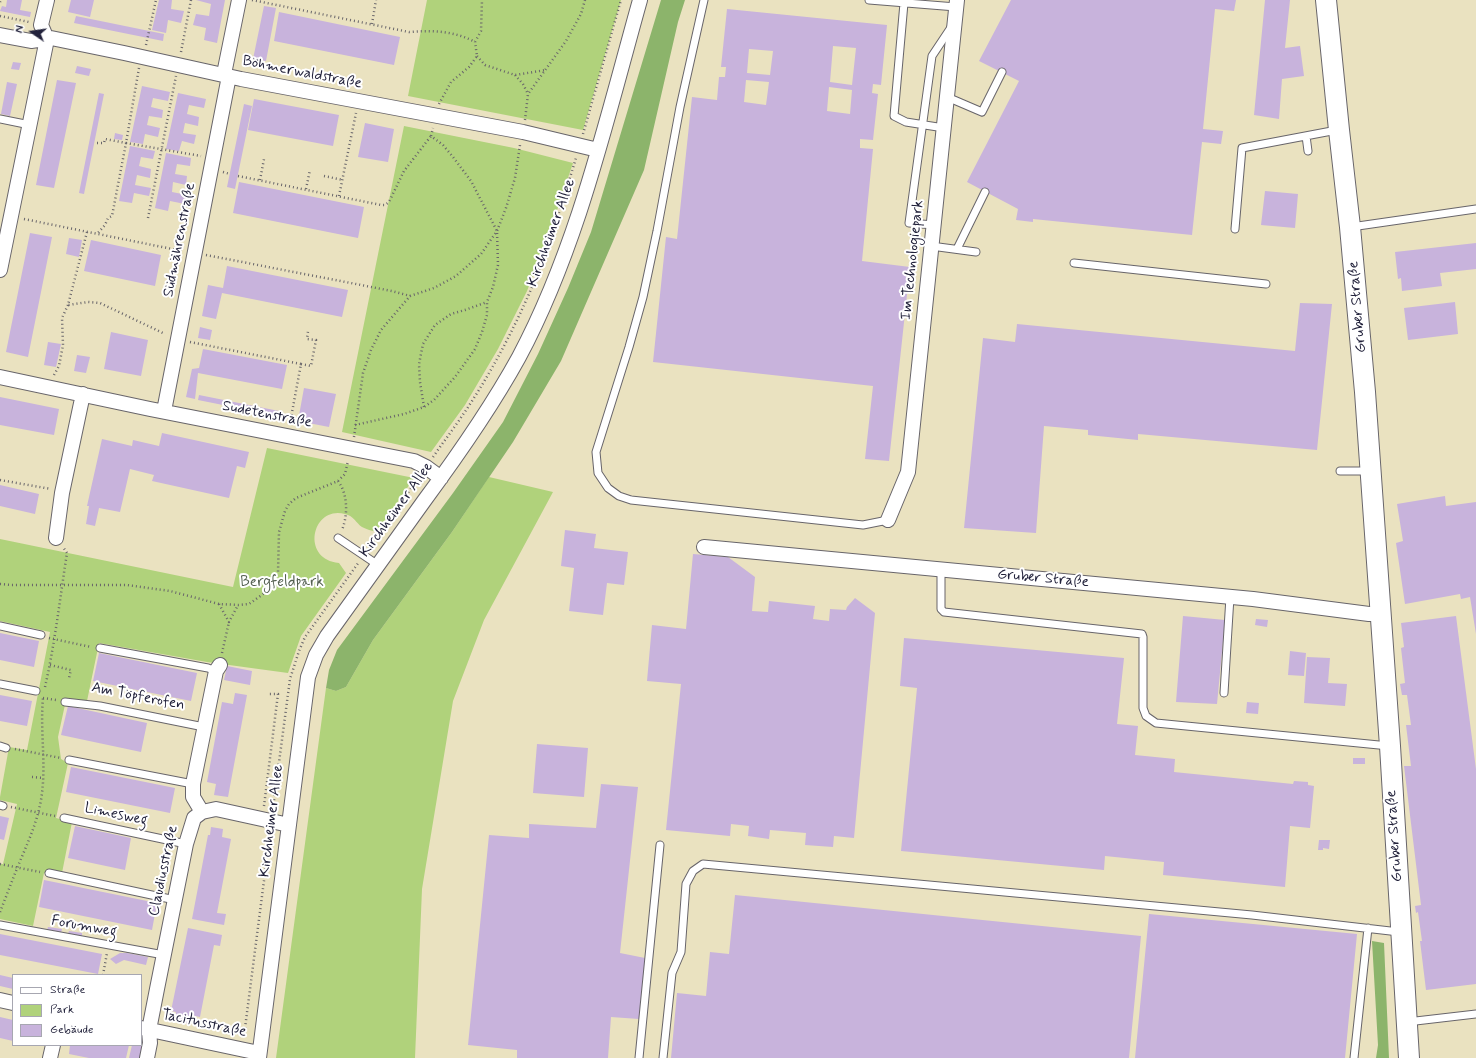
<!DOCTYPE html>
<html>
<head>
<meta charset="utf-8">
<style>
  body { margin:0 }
  #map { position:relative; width:1476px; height:1058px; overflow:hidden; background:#eae2c0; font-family:Mynerve,sans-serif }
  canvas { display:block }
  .legend { position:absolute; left:12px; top:974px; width:130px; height:72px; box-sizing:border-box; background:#fff; border:1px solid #a7a7b1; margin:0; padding:5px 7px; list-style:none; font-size:12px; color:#22223b }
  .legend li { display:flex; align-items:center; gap:8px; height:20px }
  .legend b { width:20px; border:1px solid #a7a7b1 }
  .north { position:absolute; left:12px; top:12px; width:40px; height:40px; -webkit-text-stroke:3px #fff; paint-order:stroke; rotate:283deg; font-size:11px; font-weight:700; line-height:16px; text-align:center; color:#22223b }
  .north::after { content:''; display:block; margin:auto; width:14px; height:18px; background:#22223b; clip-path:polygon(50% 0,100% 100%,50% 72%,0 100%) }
</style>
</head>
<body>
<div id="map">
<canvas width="1476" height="1058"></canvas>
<ul class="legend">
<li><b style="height:5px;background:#fff"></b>Straße</li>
<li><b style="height:11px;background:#b0d27b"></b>Park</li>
<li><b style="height:11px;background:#c8b3dc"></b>Gebäude</li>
</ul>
<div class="north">N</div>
</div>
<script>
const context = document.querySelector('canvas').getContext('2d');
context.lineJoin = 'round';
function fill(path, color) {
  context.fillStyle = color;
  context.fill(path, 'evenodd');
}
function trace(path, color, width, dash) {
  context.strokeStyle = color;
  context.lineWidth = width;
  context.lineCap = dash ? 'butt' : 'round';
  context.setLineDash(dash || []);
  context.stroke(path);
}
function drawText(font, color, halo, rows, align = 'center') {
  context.font = font + ' Mynerve,sans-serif';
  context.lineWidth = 4;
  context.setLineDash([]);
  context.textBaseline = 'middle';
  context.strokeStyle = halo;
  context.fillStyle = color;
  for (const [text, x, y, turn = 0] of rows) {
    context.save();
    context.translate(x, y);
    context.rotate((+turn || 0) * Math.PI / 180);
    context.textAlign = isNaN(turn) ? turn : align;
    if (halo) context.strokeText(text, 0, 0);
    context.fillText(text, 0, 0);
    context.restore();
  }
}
const green = new Path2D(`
  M427,0h194l-38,130 -175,-34z
  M404,126l110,22 59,15 -24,71 -22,57 -29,58 -33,56 -34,47 -89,-20z
  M267,448l147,30 -37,54c-5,-1 -11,-3 -15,-5 -6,-4 -8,-11 -17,-13 -33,-9 -45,45 -6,49l7,10 -45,63 -13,37 -81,-11 -108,-19 -12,58 -21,-1 -8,37 3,22 7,4 -12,55 16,4 -11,56 -17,-5 -11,53 -33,-7v-55h3l14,-60 -17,-4v-3l9,-50 18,3 23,-118 -50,-11v-82l233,48z
  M489,477l64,15 -69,128 -31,81 -31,188 -7,169h-139l50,-370 10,3 10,-4 27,-47 79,-108z`);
const forest = new Path2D(`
  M661,0h24l-7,22 -34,148 -83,191 -48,81 -61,90 -79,108 -27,47 -10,4 -10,-3 3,-18 8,-20 116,-157 50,-71 35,-68 30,-66 23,-56z
  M1372,941l12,2 5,115h-13l2,-13z`);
const building = new Path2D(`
  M7,0h15l-2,10 11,2 -1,5 -30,-6 2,-5 4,1z
  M71,0h23l-4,17 -22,-5z
  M159,0h13l-1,9 13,2 -3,12 -13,-3 -2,13 -14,-3z
  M196,0h29l-8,43 -13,-3 2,-12 -13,-3 3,-11 13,2 2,-12z
  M1011,0h225l-2,11 -19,-2 -12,120 20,2 -2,13 -19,-2 -10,93 -159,-16v3l-17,-2 2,-11 -51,-27 52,-101 -40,-20z
  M1265,0h25l-5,48 15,-2 4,30 -22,3 -3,40 -25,-4z
  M264,6l12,2 -10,53 -13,-2z
  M727,9l160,16 -6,60 -8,-1 -1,9 6,1 -5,46 -13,-1v9l13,1 -11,112 48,6 -21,194 -24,-2 8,-73 -220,-24 13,-125 11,2 15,-142 25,3 2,-23h6l1,-10h-5zM833,46l23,2 -4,37 -22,-3zM749,49l24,2 -3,24 -23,-2zM746,80l23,2 -3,23 -22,-3zM829,87l23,3 -2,24 -23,-3z
  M279,12l121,25 -6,28 -120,-24z
  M76,16l88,18 -1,7 -89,-18z
  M13,62l8,1 -2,7 -8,-1z
  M77,66l14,3 -2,7 -14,-3z
  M57,80l19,3 -22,105 -18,-3z
  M7,82l10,2 -7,32 -9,-2z
  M142,86l28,6 -2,9 -15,-3 -2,9 12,3 -1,8 -13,-2 -2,9 13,3 -2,9 -13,-3 -2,10 -13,-2z
  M99,93l5,1 -20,100 -5,-1z
  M178,93l28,6 -2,9 -15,-3 -2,9 12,3 -1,9 -13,-3 -2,10 13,2 -2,9 -12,-3 -3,10 -13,-2z
  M254,99l85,16 -6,31 -85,-16z
  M244,104l8,2 -17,83 -8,-2z
  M365,123l29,6 -6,33 -30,-5z
  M115,133l8,2 -1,5 -8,-1z
  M130,146l25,5 -2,8 -12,-2 -2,9 12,3 -1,9 -13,-3 -2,10 16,3 -2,8 -15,-3 -2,10 -13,-2z
  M166,153l25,5 -1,8 -13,-2 -2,10 12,2 -1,9 -13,-3 -1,10 15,3 -2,9 -15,-3 -2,10 -13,-3z
  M239,182l125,25 -6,31 -125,-25z
  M1265,191l33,3 -3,34 -34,-3z
  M30,233l22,4 -24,120 -22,-5z
  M69,238l13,2 -3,17 -13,-3z
  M91,240l70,15 -6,31 -71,-15z
  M1476,243v26l-36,4 2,13 -40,5 -1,-13 -3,1 -3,-27z
  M227,266l121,24 -6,27 -120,-24 -6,26 -14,-3 6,-31 15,3z
  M1455,302l3,32 -50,6 -4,-32z
  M1300,303l32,1 -15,146 -179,-16v6l-50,-5v-5l-44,-4 -8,107 -72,-5 19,-190 32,4 2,-18 278,27z
  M200,327l12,3 -2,10 -12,-2z
  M111,332l37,8 -7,36 -37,-7z
  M48,342l13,2 -5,23 -12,-2z
  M203,349l84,16 -5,24 -84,-16 -3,26 -9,-2 6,-28 7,-1z
  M77,355l13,2 -4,16 -12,-2z
  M304,388l32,6 -7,33 -31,-6z
  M199,395l80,16 -1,5 -80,-16z
  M0,397l59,12 -5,26 -54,-10z
  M162,433l87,19 -4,16 -8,-2 -8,32 -77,-17 2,-6 -24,-6 -10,43 -21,-4 -4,18 -9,-2 3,-18h-2l15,-67 30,7 1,-6 26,6z
  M0,485l39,9 -4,20 -35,-8z
  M1445,496l1,10 30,-4v132l-6,-37 -9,2 -1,-5 -55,10 -9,-61 7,-2 -6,-37z
  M565,530l31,4 -2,14 34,4 -4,33 -17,-2 -4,32 -34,-4 5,-43 -13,-2z
  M693,554l35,3 27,20 -3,34 16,1 1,-11 46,5 -2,13 16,2 1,-12 16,1 1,-3 8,-9 20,15 -21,225 -20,-2 -1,11 -28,-2 1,-12 -36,-3 -1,9 -21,-3 1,-10 -18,-2 -1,12 -64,-6 15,-146 -34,-3 5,-56 34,4z
  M1183,616l42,4 -8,84 -41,-2z
  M1456,616l20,153v215l-50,6 -6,-49h2l-4,-29 -2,1 -1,-7 6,-1 -17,-139h7l-5,-41h5l-4,-30h-5l-2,-11 5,-1 -4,-35 3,-1 -3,-24z
  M1256,619l12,1 -1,7 -12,-2z
  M0,633l39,8 -5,26 -34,-7z
  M904,638l220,20 -7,66 21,2 -3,29 40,4 -1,13 119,12 1,-3 14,1v3l6,1 -4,42 -20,-2 -5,61 -122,-12 1,-13 -59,-6 -1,14 -203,-19 16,-163 -17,-2z
  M1290,651l16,2 -2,23 -16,-1z
  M99,653l98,20 -6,28 -98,-20z
  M1307,657l23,1 -2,25 19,1 -2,22 -41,-3z
  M227,666l25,5 -2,14 -26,-5z
  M235,693l12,2 -19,102 -14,-2 2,-11 -9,-2 15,-80 11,2z
  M0,695l32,6 -5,25 -27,-5z
  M1247,702l12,1 -1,11 -12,-1z
  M68,706l79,17 -6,29 -80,-17z
  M537,744l51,4 -4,49 -51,-4z
  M1353,758h12v6h-12z
  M71,767l104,21 -5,25 -104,-21z
  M601,784l37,3 -18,166 25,5 -6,61 -28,-2 -3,41h-91v-8l-49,-5 21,-210 40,3v-14l67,4z
  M0,816l9,2 -5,22 -4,-1z
  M75,826l56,12 -6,32 -57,-12z
  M211,827l12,2 -1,8 9,2 -14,74 9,1 -2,11 -32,-6 16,-84h2z
  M1319,840h11l-1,9 -6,-1v2h-5z
  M44,880l113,23 -5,27 -113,-23z
  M735,895l406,41 -12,122h-458l6,-65 29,3 4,-44 19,2z
  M1149,914l208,20 -12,124h-210z
  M48,927l14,2 -1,4 -14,-3z
  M188,928l34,7 -2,11 -6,-1 -14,72 -9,-2 -2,9 -14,-3 1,-9 -5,-1z
  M69,931l13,2v4l-14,-3z
  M0,934l102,20 -4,20 -98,-19z
  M120,953h7l21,4 -2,8 -22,-5 -8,4 -6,-5z
  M0,975l13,3v11l-13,-3z
  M0,1017l13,3v21l-13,-3z
  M70,1045h59l-3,13h-37l-20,-4z
  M132,1045h10l-2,13h-11z`);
const path = new Path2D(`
  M252,0l157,32c23,-2 46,-1 66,10l6,-11 1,-31
  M0,2l1,-2
  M0,16l29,6
  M372,24l4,-24
  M146,45l10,-45
  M181,52l10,-52
  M477,56l8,9 30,10 31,-5
  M139,68l-13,75 75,13
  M515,75l8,9 5,10
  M439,104l12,-22 18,-15 8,-11 -2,-14
  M525,120l3,-26 38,-53 15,-27 4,-14
  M583,134l38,-134
  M97,143h7l1,-4 21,4 -14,73 -4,2 -3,7 -8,9
  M223,172l7,2
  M238,176l143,29h4l4,-3 15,-31 27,-35
  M324,176l19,4
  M260,180l4,-21
  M306,189l4,-19
  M339,196l17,-83
  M148,218l28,-142
  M24,219l158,32
  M87,232l-19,73 20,-3 12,1 65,31
  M206,255l186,36 18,5
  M190,342l111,22 -11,59
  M301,364l10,2 5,-26 -9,-1 1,-8
  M54,375l5,-9 4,-21 -1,-27 6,-13
  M424,407l-4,-25 -1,-18 4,-20 12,-19 16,-11 14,-4 22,-8
  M355,425l49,-11 20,-7 10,-7 21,-23 20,-28 7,-17 5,-17v-13l6,-15 5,-22 -1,-34 -26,-50 -18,-24 -10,-12 -12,-9 2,-8
  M354,437l9,-64 8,-23 10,-20 29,-34 24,-8 22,-12 25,-22 16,-23 9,-23 9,-30 5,-33
  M433,457c9,-13 18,-25 27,-38 27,-39 50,-82 69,-125 19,-44 33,-90 47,-136
  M0,480l51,9
  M338,481c10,13 10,34 4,49
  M369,548l50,-71
  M0,584l11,1h116l43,6 49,13 19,1 11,-1 17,-12 12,-19 1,-41 6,-21 4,-7 7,-6 42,-17 7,-7 3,-13
  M219,604l10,18 9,-17
  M49,638l42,9
  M222,653l7,-31
  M50,665l21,5 -2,8
  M45,687c10,-44 15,-89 22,-134l-4,-6
  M43,698l13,2
  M15,749l46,9
  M32,777l12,1
  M264,806l14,-112h-11
  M11,807l44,9
  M273,808l17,-129 9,-28 6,-14 54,-75
  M0,864l40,8
  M0,912c6,-15 12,-31 18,-46 10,-24 21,-47 24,-73 4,-32 -2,-63 1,-95
  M103,975l4,-22
  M244,1036l26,-202`);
const lane = new Path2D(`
  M704,0l-24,107 -23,124 -14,66 -14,50 -33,105 2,21 10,15 11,8 12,4 232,25 25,-5
  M869,0l87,7
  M904,3l-10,113 12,6 38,6
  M947,97l35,15 20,-40
  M0,119l30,6
  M1306,136l2,15
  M934,225l-25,-2 23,-167 20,-30
  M1351,227l125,-18
  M1235,229l7,-81 95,-18
  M931,246l45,6
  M957,249l28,-57
  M1074,263l192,21
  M1340,471h29
  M338,538l40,27
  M941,570v39l3,3 198,22 1,3v71l3,8 10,7 233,23
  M0,626l41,9
  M100,648l108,20 8,3
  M0,684l36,7
  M1224,693l6,-96
  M65,702l35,4 104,21
  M0,746l6,2
  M69,760l124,24
  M0,805l3,1
  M64,818l122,26
  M49,873l126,27
  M0,925l164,30
  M1407,1022l69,-8
  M639,1058l21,-213
  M663,1058l9,-85 9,-21 5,-68 7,-13 10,-7 549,51 147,17
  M1354,1058l14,-130`);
const street = new Path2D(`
  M0,35l31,6 20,-3 73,15 117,26 282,53 75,18
  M224,74l15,-74
  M0,270l47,-231 -6,-14 6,-25
  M0,377l150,32 264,52 12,6 15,11
  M164,411l65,-335
  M888,520l20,-48 49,-472
  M56,538l6,-45 21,-99
  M704,547l549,52 116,15h12
  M202,812l-9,-15v-13l23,-113 4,-6
  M0,1000l13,3
  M141,1028l118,25
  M50,1058l3,-13
  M147,1058l3,-15 -1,-13 8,-41 29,-145 8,-26 8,-6 14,-3 73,16
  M259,1058l49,-381 8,-22 11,-19c32,-45 65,-90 97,-135 34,-46 67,-93 95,-144 59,-111 87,-236 121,-357`);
const secondary = new Path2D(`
  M1326,0l13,130 11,97 15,165 25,354 19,312`);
const streetNames = [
  ["Böhmerwaldstraße",302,73,11],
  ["Kirchheimer Allee",552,233,-70],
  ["Südmährenstraße",180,240,-79],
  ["Im Technologiepark",913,260,-84],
  ["Gruber Straße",1358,307,-95],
  ["Sudetenstraße",267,415,11],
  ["Kirchheimer Allee",397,510,-54],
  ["Gruber Straße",1043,579,5],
  ["Am Töpferofen",138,697,11],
  ["Limesweg",116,815,12],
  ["Kirchheimer Allee",272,821,-83],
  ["Gruber Straße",1395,836,-94],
  ["Claudiusstraße",164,871,-78],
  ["Forumweg",84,927,10],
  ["Tacitusstraße",204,1024,12]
];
const parkNames = [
  ["Bergfeldpark",282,583]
];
fill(green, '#b0d27b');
fill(forest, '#8cb46b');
fill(building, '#c8b3dc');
trace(lane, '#68656a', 9);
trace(street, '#68656a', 16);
trace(secondary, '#68656a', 22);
trace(path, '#68656a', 2.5, [1, 3]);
trace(lane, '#fff', 7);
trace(street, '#fff', 14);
trace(secondary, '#fff', 20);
drawText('15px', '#22223b', '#fff', streetNames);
drawText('15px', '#546051', '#fff', parkNames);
</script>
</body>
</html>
